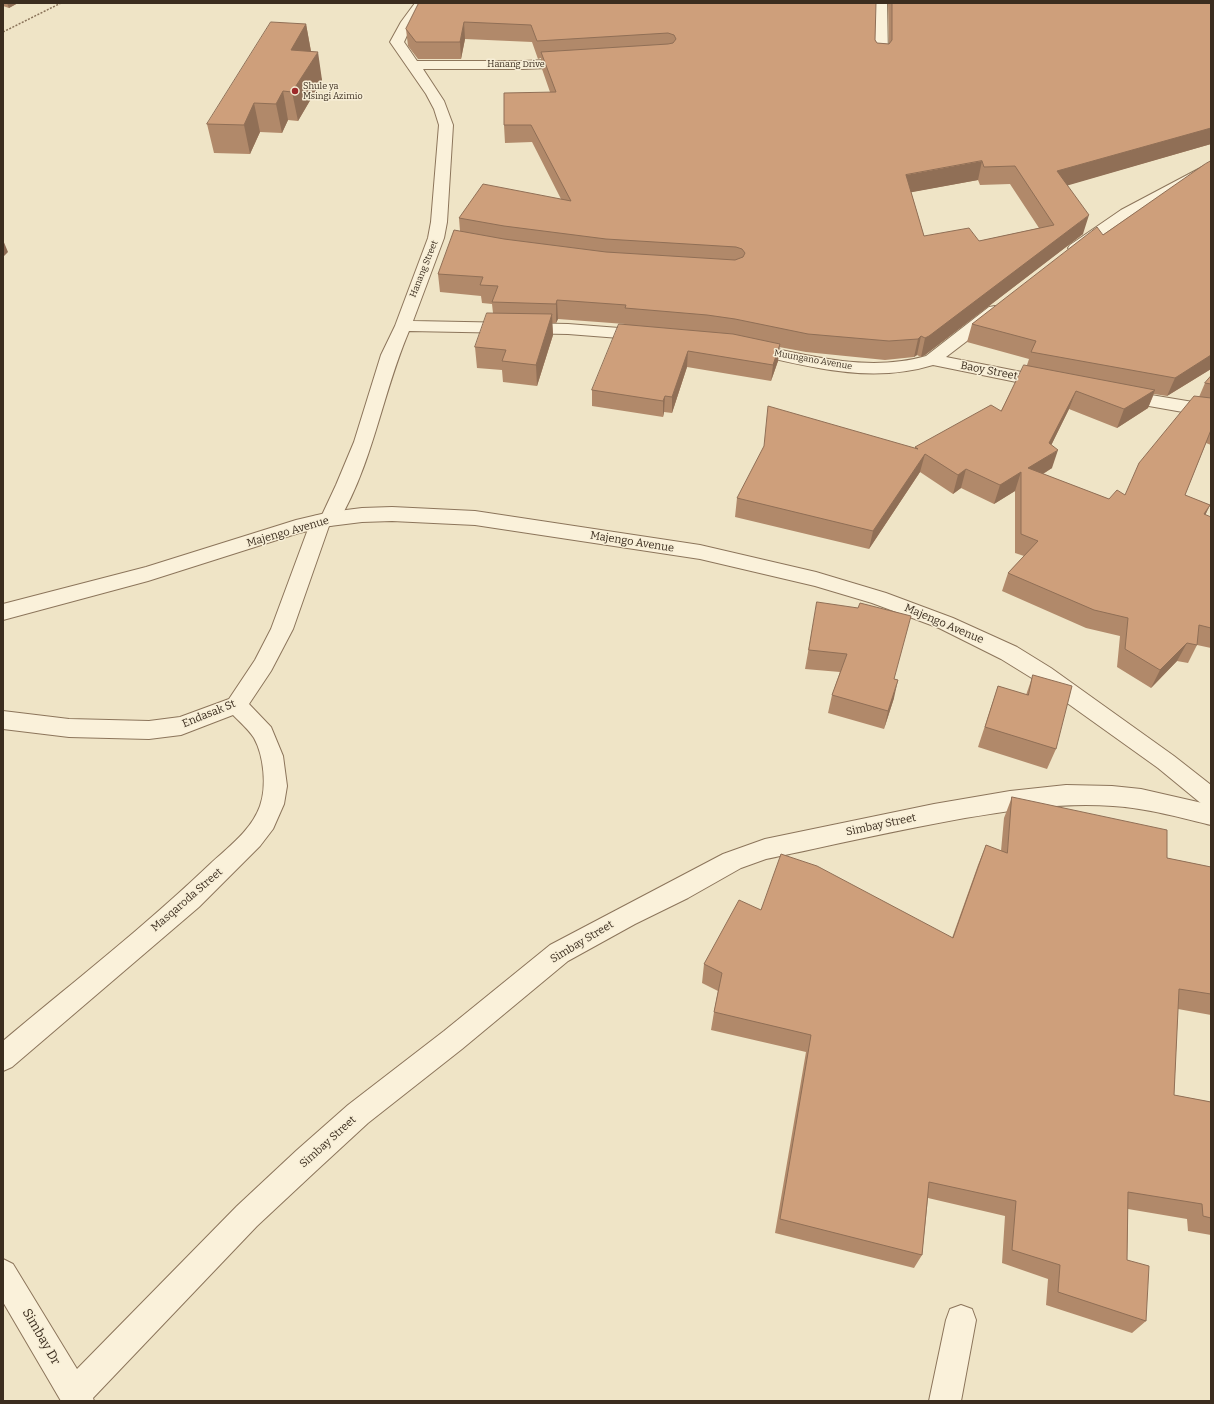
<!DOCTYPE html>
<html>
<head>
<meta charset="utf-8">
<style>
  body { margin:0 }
  #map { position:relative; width:1214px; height:1404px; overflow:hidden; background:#efe4c6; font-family:Bitter,serif }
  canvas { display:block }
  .frame { position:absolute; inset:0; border:4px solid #3b2d1f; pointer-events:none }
</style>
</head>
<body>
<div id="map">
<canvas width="1214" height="1404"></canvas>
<div class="frame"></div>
</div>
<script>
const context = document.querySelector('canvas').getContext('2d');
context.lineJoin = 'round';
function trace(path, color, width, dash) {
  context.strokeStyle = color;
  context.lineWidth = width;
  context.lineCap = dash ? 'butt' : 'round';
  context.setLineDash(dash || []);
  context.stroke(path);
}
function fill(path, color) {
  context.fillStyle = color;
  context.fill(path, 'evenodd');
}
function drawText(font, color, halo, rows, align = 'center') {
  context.font = font + ' Bitter,serif';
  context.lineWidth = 3;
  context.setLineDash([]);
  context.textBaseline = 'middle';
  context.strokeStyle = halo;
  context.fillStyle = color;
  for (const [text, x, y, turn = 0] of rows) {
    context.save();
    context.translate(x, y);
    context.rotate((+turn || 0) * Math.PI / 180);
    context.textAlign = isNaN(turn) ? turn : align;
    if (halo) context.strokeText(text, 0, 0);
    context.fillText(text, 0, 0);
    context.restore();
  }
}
const path = new Path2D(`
  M3,32l58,-29`);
const minor = new Path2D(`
  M415,3h12l-14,19 -9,20 13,19h106l49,-2 5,1 2,3 -2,3 -5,1 -49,2h-100l21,32 9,24 -6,97 -3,16 -31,83 155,3 77,6 6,1 3,4 -3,4 -6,1 -77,-6 -159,-3c-27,63 -36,133 -72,193l-8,2 -36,103 -22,42 -22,33 22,23 12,29 4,30 -3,18 -11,25 -13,17 -61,61 -187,160 -9,4v-30c69,-58 141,-114 206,-176 18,-17 42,-34 51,-59 7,-19 4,-50 -6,-68 -5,-8 -14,-16 -21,-23l-52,20 -32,4 -80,-2 -66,-8v-18l66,8 80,2 31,-4 49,-18 26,-39 16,-31 40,-108 3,-5 8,-1 14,-30 18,-43 27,-87 14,-29 33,-88 3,-16 8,-97 -5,-16 -8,-15 -36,-52 11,-20z
  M875,3h12l1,54 -2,3h-10l-2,-3z
  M1211,164v10l-80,42 -49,35 -6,2 -6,-2 -2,-3 2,-3 51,-35 85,-45z
  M995,306l6,1 2,4 -2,4 -55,42 106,21 3,4 -3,4 -6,2 -113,-23c-62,19 -123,2 -184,-12l-6,-1 -3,-4 3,-4 6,-1c58,12 118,30 177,13l63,-49z
  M1121,390l90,15v12l-96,-17 -3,-4 3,-4z
  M1066,785l46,1 29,3 70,16v20c-33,-8 -65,-17 -98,-19 -50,-4 -99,4 -148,12 -67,12 -133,27 -199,41l-25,9 -53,30 -53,26 -67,37 -106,88 -94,74 -51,47 -60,56 -164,172 1,3h-33l-58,-99v-43l10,5 64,105 160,-163 60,-56 51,-45 96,-74 106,-86 173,-91 42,-15 169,-35 76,-13z
  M961,1305l11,4 4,11 -15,81h-32l17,-81 4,-11z`);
const tertiary = new Path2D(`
  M392,507l83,4 225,34 116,27 70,21 67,25 64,29 34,21 123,88 37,29v23l-8,-3 -45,-37 -123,-88 -34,-21 -62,-31 -67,-25 -57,-17 -115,-27 -225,-34 -83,-4 -30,1 -32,4 -31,7 -151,48 -145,39v-16l143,-37 150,-47 34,-8 32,-4z`);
const wall = new Path2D(`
  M3,3h15l-9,5 -6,-2z
  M419,3l456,37 2,3 12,1 -1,-41h323v141l-144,41 16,49 -158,121 -4,2 -4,-2 -3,2 -29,3 -79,-8 -27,-5 -1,14 -7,20 -84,-14 -15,46 -8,-1 -1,5 -71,-11v-16l33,-66 -67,-5 -2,4h-4l1,12 -16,51 -34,-4 -1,-12 -25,-2 -2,-21 18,-34 -1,-9 -10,-1 -1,-7 -41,-4 -2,-18 22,-43 -1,-13 102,-19 -29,-57 -27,1 -1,-18 46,-33 -8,-23 -1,-11 -3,1 -6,-17 -67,-3 -4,20h-43l-10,-13 -2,-17zM978,180l2,5 30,-1 29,44 -60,13 -55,-5 -13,-44z
  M306,24l5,27 11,29 -24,41 -10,-1 -6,13 -22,-1 -10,22 -36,-1 -7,-29z
  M1211,161v208l-44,27 -13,-2 -6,14 -31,20 -48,-19 -18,36 1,23 -9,6 66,25 16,-4 74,-98 6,-14 6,-7v69l-5,-2 -21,52 25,10 -5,10 6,2v131l-14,-3 -9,18 -11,-2 -26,27 -34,-21 3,-31 -34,-8 -84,-37 6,-18 16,-17 -9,-3v-62l-21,13 -33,-16 -8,6 -33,-22 -51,77 -134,-32 2,-19 178,-50v-1l86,-36 26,-46 2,-6 -62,-17 5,-18z
  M817,602l77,77v19l-10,31 -56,-16 4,-18 8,-23 -35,-3z
  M1033,675l23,74 -9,20 -69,-22 20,-61 28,9z
  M1012,797l155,61 44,9v148l-33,-6 -4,86 37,7v133l-23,-4 -1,-12 -59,-10 -1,51 19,61 -14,12 -86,-28 2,-26 -46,-16 3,-47 -77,-18 -6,57 -8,13 -139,-35 31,-181 -95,-22 3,-18 4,-21 -16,-8 2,-19 57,-54 191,28 26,-73 8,-20 15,6 3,-33z`);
const shadedWall = new Path2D(`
  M7,3h11l-9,5z
  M464,22l1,17 -4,20 -1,-17z
  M306,24l5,28 -20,-2z
  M318,52l4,28 -24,41 -6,-29z
  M283,91l5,29 -6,13 -6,-29z
  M254,103l6,29 -10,22 -6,-29z
  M1211,128v16l-159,46 5,-19z
  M982,161l-4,19 -76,14 4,-19z
  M1089,215l-6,19 -158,121 -4,2 4,-19z
  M3,240l5,12 -5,5z
  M557,300l1,19 -2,4v-19z
  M552,314l1,21 -16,51 -1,-21z
  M921,336l-4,19 -3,2 4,-18z
  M780,344l-2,17 -7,20 2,-16z
  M688,351l-1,16 -15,46v-16z
  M1211,355v14l-44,27 8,-18z
  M1155,390l-7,18 -31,20 7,-19z
  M1076,391l-7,18 -24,49 13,-8 -6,18 -30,19 6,-19 21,-25z
  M665,396l-1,16 -1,5v-16z
  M925,454l-5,18 -51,77 4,-18z
  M966,469l-5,19 -8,6 5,-19z
  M1021,472l-6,19 -21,13 6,-19z
  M1210,505l-9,19 3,-10z
  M1187,643l-10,18 -26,27 9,-18z
  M898,680l-4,18 -10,31 4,-18z`);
const building = new Path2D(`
  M419,3h457l-1,37 2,3 12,1 3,-4v-37h319v125l-154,43 32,44 -160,121 -4,2 -4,-2 -3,3 -29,2 -81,-7 -73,-15 -28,-4 -82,-7 1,-3 -69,-5 -1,4 -64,-2 6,-16 -18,-1 3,-8 -45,-3 16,-44 50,9 102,13 129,8 8,-3 2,-4 -3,-4 -6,-2 -130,-8 -102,-13 -45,-8 24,-34 88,17 -40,-76h-27v-32l52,-1 -15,-40 127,-8 5,-1 3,-4 -2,-4 -6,-2 -131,8 -6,-16 -67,-3 -4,20h-44l-10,-13zM982,161l2,6 31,-1 39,59 -75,16 -10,-13 -45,8 -18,-61z
  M271,22l35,2 -15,26 27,2 -26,40 -9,-1 -7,13 -22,-1 -10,22 -37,-1z
  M1211,161v194l-36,23 -144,-26 5,-11 -64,-17 125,-97 6,8 102,-71z
  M487,313l65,1 -16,51 -34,-4 4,-11 -31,-3z
  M619,324l114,10 47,10 -7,21 -85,-14 -16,46 -7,-1 -2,5 -71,-11z
  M1024,365l131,25 -31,19 -48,-18 -27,52 9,7 -30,18 81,31 8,-9 8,5 14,-32 55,-67 17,2v32l-26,65 25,10 -6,9 7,3v111l-12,-3 -2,20 -10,-2 -27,27 -35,-21 3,-31 -34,-8 -86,-37 30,-32 -17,-7v-62l-21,13 -34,-16 -8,6 -33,-21 -52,77 -136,-33 27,-52 4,-40 150,43 -3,-2 76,-42 10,6z
  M1211,376v8l-6,-1z
  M817,602l41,6 2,-5 51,13 -17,63 4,1 -10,31 -56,-16 15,-41 -38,-4z
  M1033,675l39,11 -16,63 -71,-22 13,-41 30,9z
  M1012,797l155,33v28l44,9v127l-32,-5 -5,106 37,7v116l-8,-2 -1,-12 -74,-12 -1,68 22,6 -3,55 -88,-29 2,-27 -48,-15 4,-49 -87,-19 -7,73 -142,-36 31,-184 -97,-23 8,-39 -18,-9 35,-64 22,10 20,-56 36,12 136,72 33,-93 21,8z`);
const markers = [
  [295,91,4,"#9c2a2a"]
];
const farStreetnames = [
  ["Hanang Drive",516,64],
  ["Hanang Street",424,269,-68],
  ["Muungano Avenue",813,360,10]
];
const farPoinames = [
  ["Shule ya",303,86],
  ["Msingi Azimio",303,96]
];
const streetNames = [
  ["Baoy Street",989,371,11],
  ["Majengo Avenue",288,532,-16],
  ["Majengo Avenue",632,542,9],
  ["Majengo Avenue",944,624,23],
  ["Endasak St",209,714,-22],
  ["Simbay Street",881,825,-12],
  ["Masqaroda Street",187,900,-41],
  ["Simbay Street",582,942,-31],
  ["Simbay Street",328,1142,-42]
];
const nearStreetnames = [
  ["Simbay Dr",41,1337,60]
];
trace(minor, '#8c755b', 2);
trace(tertiary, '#8c755b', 2);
trace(path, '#8c755b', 1.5, [2, 1.5]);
fill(minor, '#faf1da');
fill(tertiary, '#faf1da');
fill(wall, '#b1896a');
fill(shadedWall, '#906f56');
fill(building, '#ce9f7b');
trace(building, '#906f56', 1);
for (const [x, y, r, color] of markers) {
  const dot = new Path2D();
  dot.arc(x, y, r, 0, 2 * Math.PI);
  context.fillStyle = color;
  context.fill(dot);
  trace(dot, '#f7eed6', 1.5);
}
drawText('9px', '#3b2d1f', '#f7eed6', farStreetnames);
drawText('9px', '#3b2d1f', '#f7eed6', farPoinames, 'left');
drawText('11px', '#3b2d1f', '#f7eed6', streetNames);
drawText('13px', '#3b2d1f', '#f7eed6', nearStreetnames);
</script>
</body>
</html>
